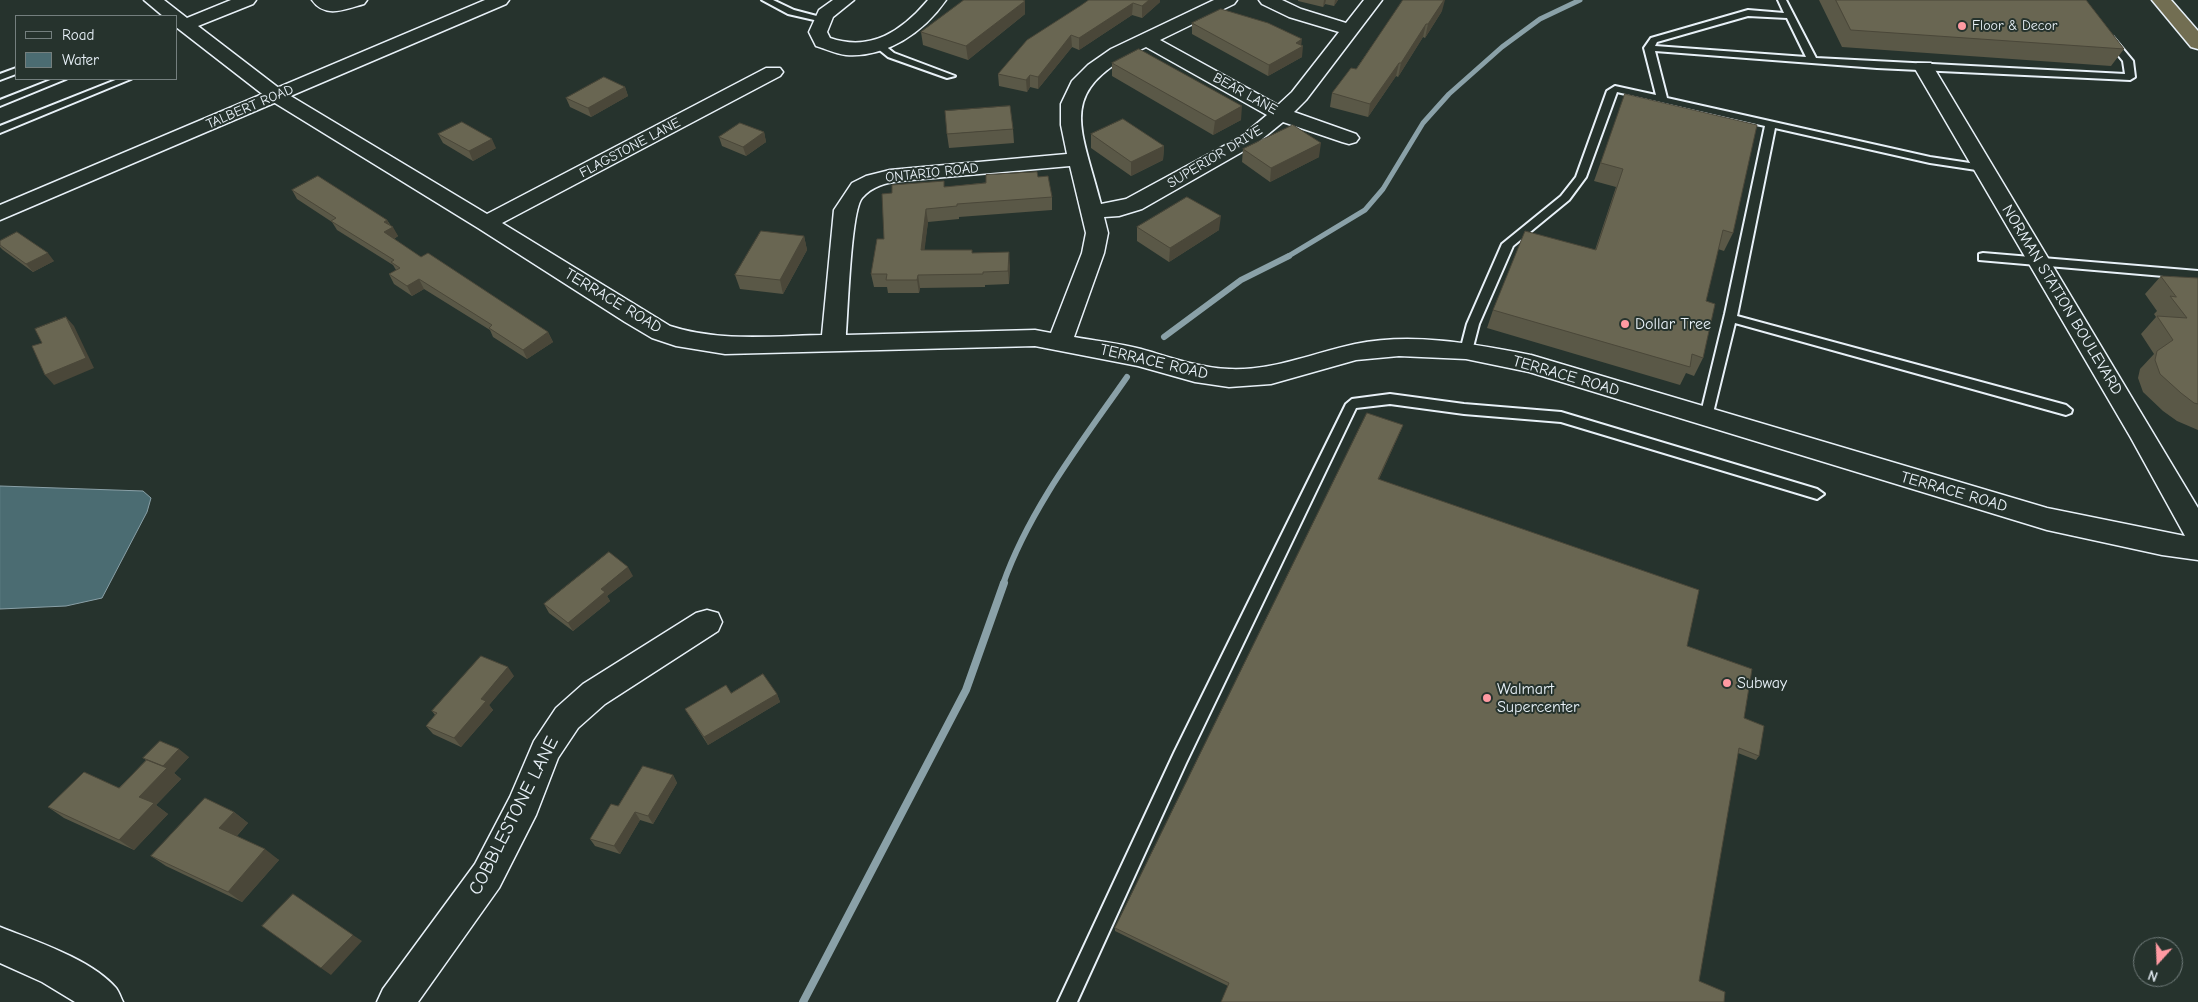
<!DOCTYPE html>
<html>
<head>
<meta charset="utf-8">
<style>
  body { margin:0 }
  #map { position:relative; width:2198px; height:1002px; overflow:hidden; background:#26332d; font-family:"Comic Neue",sans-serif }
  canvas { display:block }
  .legend { position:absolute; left:15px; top:15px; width:162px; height:65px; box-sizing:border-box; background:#26332d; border:1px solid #747f7e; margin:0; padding:6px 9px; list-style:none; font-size:15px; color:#e8f1f8 }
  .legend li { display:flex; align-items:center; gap:10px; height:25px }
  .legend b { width:25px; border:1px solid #747f7e }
  .north { position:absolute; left:2133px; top:937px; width:50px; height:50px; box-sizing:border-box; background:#26332d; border:1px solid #747f7e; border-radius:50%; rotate:200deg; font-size:14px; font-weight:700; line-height:20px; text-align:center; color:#e8f1f8 }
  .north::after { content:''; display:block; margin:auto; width:18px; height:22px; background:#ff9aa2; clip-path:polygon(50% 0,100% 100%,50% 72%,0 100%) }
</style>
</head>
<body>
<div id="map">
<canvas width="2198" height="1002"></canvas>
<ul class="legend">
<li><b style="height:6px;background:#26332d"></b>Road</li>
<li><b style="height:14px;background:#4b6c72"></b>Water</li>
</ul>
<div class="north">N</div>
</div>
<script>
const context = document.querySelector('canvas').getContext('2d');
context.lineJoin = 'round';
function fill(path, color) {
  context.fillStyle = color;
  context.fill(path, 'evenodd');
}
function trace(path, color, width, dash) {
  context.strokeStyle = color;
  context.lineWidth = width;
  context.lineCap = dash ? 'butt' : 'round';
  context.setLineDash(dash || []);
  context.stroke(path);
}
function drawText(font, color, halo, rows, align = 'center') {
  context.font = font + ' "Comic Neue",sans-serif';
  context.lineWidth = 4;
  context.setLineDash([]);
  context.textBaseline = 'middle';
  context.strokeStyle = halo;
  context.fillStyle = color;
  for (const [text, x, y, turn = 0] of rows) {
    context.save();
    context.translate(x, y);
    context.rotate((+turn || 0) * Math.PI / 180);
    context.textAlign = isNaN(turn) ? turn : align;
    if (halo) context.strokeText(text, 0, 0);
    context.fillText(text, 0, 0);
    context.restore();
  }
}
const water = new Path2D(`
  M0,486l143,5 8,7 -4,14 -45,86 -36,8 -66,3z`);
const streamFar2 = new Path2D(`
  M1287,257l78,-47 18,-21 40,-66 26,-29 53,-47 38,-28 40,-19`);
const streamFar1 = new Path2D(`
  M1164,337l77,-57 48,-24
  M1003,584c27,-76 78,-141 124,-207`);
const stream = new Path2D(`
  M803,1002l163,-312 38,-107`);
const lane = new Path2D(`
  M762,0h11l21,10 34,9 -5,3 -35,-8z
  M1778,0h8l30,58 309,16 -2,-13 -18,-22 5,-3 3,1 20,24 2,16 -5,3 -253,-12 -222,-17 12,47 263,59 53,8 5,3 -5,3 -53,-8 -155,-35 -38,188 329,89 6,5 -1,3 -5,2 -331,-92 -23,94 -1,3h-10l-1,-3 25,-103 40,-188 -148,-34 -31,85 -17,23 -56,46 -34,78 -7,27 -6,4 -4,-1 -2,-3 7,-27 35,-80 59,-48 15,-19 31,-86 8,-5 41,9 -12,-47 7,-10 97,-28 36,3zM1748,16l39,2 19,39 -151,-11 2,-4z
  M877,44h6l11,9 61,23 -8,2 -59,-21 -11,-9z
  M16,68v6l-16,6v-6z
  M53,79h13l-66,27v-6z
  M118,79h13l-131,54v-7z
  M1983,253l215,18v8l-219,-19v-6z
  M1390,394l74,10 97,8 256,77 7,5 -7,5 -256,-77 -97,-8 -74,-10 -34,4 -170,355 -109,239h-19l116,-249 172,-349 6,-5z`);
const street = new Path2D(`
  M144,0h20l23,18 44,-18h25l-3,4 -55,22 86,66 203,122 279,-146h14l3,4 -3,4 -278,147 168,103c49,16 101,10 152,9l12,-125 18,-27 14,-7 24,-6 177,-16 -6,-29v-21l11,-23 16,-16 23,-16 103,-49h23l-3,4 -74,36 118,65 14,-13 47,-60 -50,-15 -27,-13 -3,-4h23l19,9 45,14 18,-23h18l-76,100 -12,12 62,22 3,4 -3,4 -7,2 -7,-2 -59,-20 -27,22 -114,65 -23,7 -15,1 4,16 -4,20 -30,84c22,4 45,6 67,12 28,8 58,19 88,20 44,2 84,-16 126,-25 58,-12 119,0 176,11l516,153 138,28 -54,-98 -217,-371 3,-4h14l267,445v52l-36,-5 -115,-25 -518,-158 -63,-13 -67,-3 -43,4 -85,24 -42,3 -34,-5 -57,-16 -103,-20 -310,8 -49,-8 -24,-8 -27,-16 -147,-94 -208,-128 -94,-73v-11h-13zM1146,47l121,68 -25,21 -116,63 -25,5c-21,-82 -46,-113 45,-157zM1070,166l16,67 -4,20 -31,80 -16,-3 -189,5c2,-24 5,-124 16,-137 10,-12 24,-15 38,-17z
  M312,0h55l-3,4c-18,5 -39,15 -52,-4z
  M833,0h21l-21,17 -6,15 3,6c41,14 72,-7 98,-38h18c-22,32 -60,58 -100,55 -10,-1 -20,-6 -30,-9l-7,-14 10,-22z
  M707,610l11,3 4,9 -4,9 -113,73 -27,24 -20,30 -22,57 -37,73 -81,114h-41l6,-13 92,-125 35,-67 24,-56 22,-33 27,-24 113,-71z
  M0,927c35,14 91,32 116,61 3,4 5,10 7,14h-48l-33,-20 -42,-19z`);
const secondary = new Path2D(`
  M485,0h24l-3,4 -506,216v-15z`);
const highway = new Path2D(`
  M2152,0h19l27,31v18l-7,-2z`);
const wall = new Path2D(`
  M1089,0h71v2l-18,16 -10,-3 -53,35 -7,-3 -34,42 -8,-2 -3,5 -28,-6 -1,-12z
  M1298,0h40l-4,6 -9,-2 -2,3 -25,-6z
  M1819,0h267l38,49 -13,17 -269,-19z
  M1025,1v13l-57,46 -45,-15 -2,-13z
  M1442,11l-17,27 -2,-1 -25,40 -2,-1 -28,41 -38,-10 2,-14 24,-24z
  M1192,23l110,34 -34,19 -76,-42z
  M1112,63l129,57 -28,15 -101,-59z
  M625,87l3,9 -37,21 -21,-10 -4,-9z
  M1625,94l108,139 -9,18 -6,-2 -12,52 -3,57 -9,18 -8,-3 -6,12 -193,-57 6,-18 102,-60 21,-63 -22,-6z
  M1013,129l1,14 -65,5 -2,-14z
  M764,132l2,10 -20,14 -24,-10 -3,-9z
  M438,134l58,14 -23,13 -30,-18z
  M1091,134l73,12 -1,14 -32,16 -40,-28z
  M1243,149l76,8 -49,25 -28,-20z
  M1038,177l14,20v13l-93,7v2l-31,3 -4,28 48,3 38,12 -1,19 -24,1v2l-65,1 -1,5h-31l-1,-6h-13l-3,-13 13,-35 60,-52z
  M292,190l95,30 11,16 -4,3 27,18 127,75 5,10 -26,17 -34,-22 -3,-7 -66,-41 -12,7 -18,-12 -5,-10 7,-4 -3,-5 -56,-35 -5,-8 -35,-23z
  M1137,227l82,3 -50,32 -32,-21z
  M804,236l3,14 -24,44 -43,-5 -5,-14z
  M0,241l54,20 -21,11 -30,-22 -3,-3z
  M2161,276l37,2v152l-21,-9 -14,-10 -20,-19 -5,-14 2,-9 14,-15 -13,-20 15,-17 -2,-3 3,-3 -12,-17z
  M1403,425l-2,5 -22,49 308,167 57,72 15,38 -3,4 -18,-7 -510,233 -113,-55v-3z
  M633,576l-26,20 3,5 -37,30 -24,-18 -5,-9z
  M514,676l-25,29 4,5 -32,37 -28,-13 -7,-8 9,-11 -3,-4z
  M731,693l46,1 3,8 -72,43 -18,-28 -5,-8z
  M189,757l-15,16 7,6 -25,26 12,9 -34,36 -70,-32 -16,-11 71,-19 27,-28 -3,-2z
  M673,775l4,8 -24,41 -13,-4 -20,34 -25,-8 -5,-7 28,-33z
  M234,812l14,11 -11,13 42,24 -37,42 -76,-36 -15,-10z`);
const shadedWall = new Path2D(`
  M1149,0h11v2l-18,16v-12z
  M1324,0h2l-1,4 -2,3z
  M1335,0h3l-4,6z
  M1444,0h1l-3,11 -17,27 3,-14z
  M1025,1v13l-57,46 -2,-14z
  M1133,3l-1,12 -53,35v-12z
  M1426,24l-3,13 -25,40 3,-14z
  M1071,35l1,12 -34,42v-12z
  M1302,39l-1,8 2,-1 -1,11 -34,19 1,-11 27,-22z
  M1399,63l-3,13 -28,41 2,-13z
  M1030,75v12l-3,5 -1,-12z
  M625,87l3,9 -37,21 -3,-9z
  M1242,106l-1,14 -28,15 2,-14z
  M764,132l2,10 -20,14 -3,-9z
  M492,139l4,9 -23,13 -4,-10z
  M1321,143l-2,14 -49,25 1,-14z
  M1164,146l-1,14 -32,16v-14z
  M926,209l2,13 -5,41 -2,-13z
  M1221,216l-2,14 -50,32 1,-14z
  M387,220l4,8 2,-1 5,9 -9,6 -5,-10v-10z
  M804,236l3,14 -24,44 -3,-14z
  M1009,252l1,13 -1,19 -1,-13z
  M48,253l6,8 -21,11 -7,-8z
  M918,275l2,13 -1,5 -2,-13z
  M419,279l5,10 -12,7 -5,-10z
  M66,317l8,9 20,42 -40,17 -9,-10z
  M548,332l5,10 -26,17 -4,-9z
  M1403,425l-2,5 -24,53 1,-4z
  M628,567l5,9 -26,20 3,5 -37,30 -5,-8 33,-34z
  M508,667l6,9 -25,29 4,5 -32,37 -7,-9 27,-39z
  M777,694l3,8 -72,43 -4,-8z
  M179,749l10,8 -15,16 7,6 -25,26 12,9 -34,36 -15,-10 20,-43 24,-31z
  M673,775l4,8 -24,41 -5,-8z
  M234,812l14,11 -14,16 -15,-11z
  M635,812l5,8 -20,34 -6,-8z
  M265,849l14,11 -37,42 -14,-10z
  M353,935l9,6 -31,34 -10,-7z`);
const building = new Path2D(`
  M964,0h59l2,1 -59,45 -45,-14z
  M1089,0h60l-7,6 -9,-3 -54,35 -8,-3 -33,42 -8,-2 -4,5 -28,-6 29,-34 53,-34z
  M1403,0h41l-16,24h-2l-25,39h-2l-29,41 -38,-11 19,-25 5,1z
  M1836,0h250l38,49 -273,-19z
  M1221,9l47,14 34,16 -6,4 7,3 -34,19 -77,-42z
  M1139,49l103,57 -27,15 -103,-58z
  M604,77l21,10 -37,21 -22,-10z
  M1625,94l132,31 -24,108 -10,-3 -17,71 9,3 -12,54 -11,-4 -2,13 -197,-57 32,-79 71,19 27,-81 -22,-6z
  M1010,106l3,23 -66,5 -2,-23z
  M1123,119l41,27 -33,16 -40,-28z
  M462,122l30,17 -23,12 -31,-17z
  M740,123l24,9 -21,15 -24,-10z
  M1293,125l28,18 -50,25 -28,-19z
  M1037,172l1,5 10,-1 4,21 -95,7v2l-31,3 -5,41h51v3l37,-1 -1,19 -25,1v2l-65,1 -1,5h-31l1,-6h-16l6,-35h7l-2,-45 10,-1v-8l52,-4v6l42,-4v-8z
  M318,176l69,44 -3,2 9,5 -9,5 37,25 7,-4 120,79 -25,18 -34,-22 3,-3 -73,-46 -12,7 -18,-12 11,-6 -9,-6 3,-2 -63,-39 5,-3 -44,-28z
  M1187,197l34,19 -51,32 -33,-21z
  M761,231l43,5 -24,44 -45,-5z
  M17,232l31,21 -22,11 -26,-19v-4z
  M2161,276l37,2v126l-4,-1 -13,-10 -21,-19 -5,-14 2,-9 16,-11 -16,-24 30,2 -17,-22 6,1z
  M66,317l20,41 -41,17 -13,-29 10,-3 -7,-14z
  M1367,413l36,12 -25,54 321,111 -12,56 65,23 -8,49 20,8 -5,30 -20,-8 -40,233 26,11 -1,10h-503l8,-19 -114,-55z
  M609,552l19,15 -27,22 4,3 -37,31 -24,-19z
  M481,656l27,11 -27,32 5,2 -32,37 -28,-12 11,-13 -5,-2z
  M763,674l14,20 -73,43 -19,-28 41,-24 5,8z
  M160,741l19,8 -16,17 -20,-8z
  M147,760l20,8 -28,29 15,6 -35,37 -71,-33 36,-35 35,16z
  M643,766l30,9 -25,41 -13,-4 -21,34 -24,-7 21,-35 7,2z
  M205,798l29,14 -15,16 46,21 -37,43 -77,-36z
  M293,894l60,41 -32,33 -59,-42z`);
const markers = [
  [1962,26,5,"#ff9aa2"],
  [1625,324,5,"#ff9aa2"],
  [1727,683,5,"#ff9aa2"],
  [1487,698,5,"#ff9aa2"]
];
const farPoinames = [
  ["Floor & Decor",1972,26]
];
const farStreetnames = [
  ["BEAR LANE",1245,94,29],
  ["TALBERT ROAD",250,107,-23],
  ["FLAGSTONE LANE",630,148,-28],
  ["SUPERIOR DRIVE",1215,157,-31],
  ["ONTARIO ROAD",932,173,-6]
];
const streetNames = [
  ["NORMAN STATION BOULEVARD",2062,300,59],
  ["TERRACE ROAD",613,301,31],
  ["TERRACE ROAD",1154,362,13],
  ["TERRACE ROAD",1566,376,16],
  ["TERRACE ROAD",1954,492,16]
];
const poiNames = [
  ["Dollar Tree",1635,324],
  ["Subway",1737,683],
  ["Walmart",1497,689],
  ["Supercenter",1497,707]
];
const nearStreetnames = [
  ["COBBLESTONE LANE",514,816,-63]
];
fill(water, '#4b6c72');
trace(water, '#8aa1a8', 1);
trace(streamFar2, '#8aa1a8', 5);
trace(streamFar1, '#8aa1a8', 6);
trace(stream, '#8aa1a8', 8);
trace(lane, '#e8f1f8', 4);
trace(street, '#e8f1f8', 3);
trace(secondary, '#e8f1f8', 3);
trace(highway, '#e8f1f8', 3);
fill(lane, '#26332d');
fill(street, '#26332d');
fill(secondary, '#26332d');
fill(highway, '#726e52');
fill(wall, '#5a5847');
fill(shadedWall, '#4a4739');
fill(building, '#696652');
trace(building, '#4a4739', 1);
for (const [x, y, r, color] of markers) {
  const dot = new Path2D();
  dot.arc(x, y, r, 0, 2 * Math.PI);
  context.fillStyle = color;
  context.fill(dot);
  trace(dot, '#26332d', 2);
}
drawText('14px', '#e8f1f8', '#26332d', farPoinames, 'left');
drawText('14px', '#e8f1f8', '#26332d', farStreetnames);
drawText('16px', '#e8f1f8', '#26332d', streetNames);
drawText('16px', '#e8f1f8', '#26332d', poiNames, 'left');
drawText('19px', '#e8f1f8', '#26332d', nearStreetnames);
</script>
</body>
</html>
